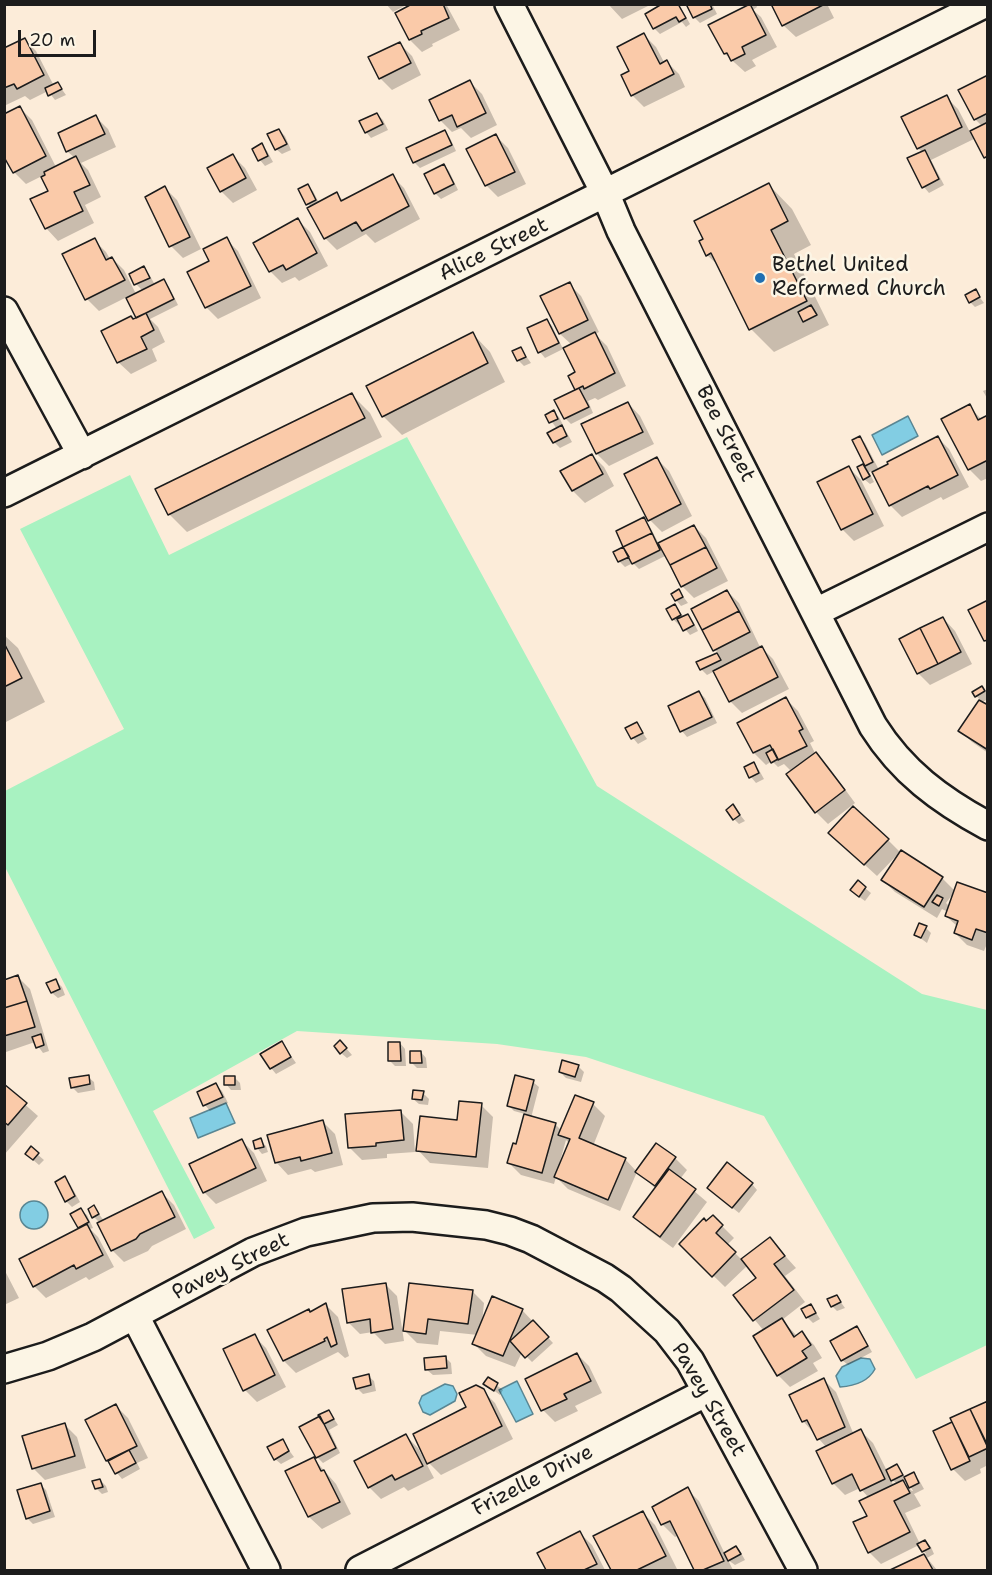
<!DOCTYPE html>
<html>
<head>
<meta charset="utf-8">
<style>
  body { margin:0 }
  #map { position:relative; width:992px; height:1575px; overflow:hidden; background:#fcecd9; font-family:"Shantell Sans",sans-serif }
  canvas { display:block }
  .frame { position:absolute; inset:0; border:6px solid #1c1c1c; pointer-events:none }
  .scale { position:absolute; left:18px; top:30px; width:78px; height:27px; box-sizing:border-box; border:3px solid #1c1c1c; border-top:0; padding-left:8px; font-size:18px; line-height:21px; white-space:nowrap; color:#1c1c1c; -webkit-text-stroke:4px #fcf5e5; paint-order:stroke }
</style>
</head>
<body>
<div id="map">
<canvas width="992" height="1575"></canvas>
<div class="frame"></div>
<div class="scale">20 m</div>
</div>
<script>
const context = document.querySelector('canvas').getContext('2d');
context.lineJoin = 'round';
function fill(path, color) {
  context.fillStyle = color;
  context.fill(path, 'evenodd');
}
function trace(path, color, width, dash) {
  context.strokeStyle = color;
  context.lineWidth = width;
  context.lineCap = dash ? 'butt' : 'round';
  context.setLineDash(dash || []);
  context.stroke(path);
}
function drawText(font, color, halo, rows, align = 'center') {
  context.font = font + ' "Shantell Sans",sans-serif';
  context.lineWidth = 5;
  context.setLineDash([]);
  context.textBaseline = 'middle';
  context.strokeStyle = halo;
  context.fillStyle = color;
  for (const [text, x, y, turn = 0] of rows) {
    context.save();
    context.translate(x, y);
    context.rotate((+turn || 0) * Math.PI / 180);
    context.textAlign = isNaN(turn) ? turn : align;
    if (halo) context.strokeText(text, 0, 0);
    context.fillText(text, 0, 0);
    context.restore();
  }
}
const green = new Path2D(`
  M407,437l190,349 325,208 65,16v335l-71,34 -152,-263 -178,-59 -89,-13 -200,-13 -144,80 62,117 -21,11 -189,-372v-76l119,-62 -104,-200 110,-54 39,80z`);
const water = new Path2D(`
  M908,416l10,20 -36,19 -10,-20z
  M226,1103l9,20 -37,15 -8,-20z
  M20 1215a14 14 0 1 1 28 0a14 14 0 1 1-28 0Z
  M861,1358l9,1 5,10c-7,13 -20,17 -35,18l-4,-11 6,-9z
  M517,1381l16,33 -17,8 -17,-32z
  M445,1384l8,2 4,8 -2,7 -25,14 -7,-3 -4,-9 3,-7z`);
const shadow = new Path2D(`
  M386,4h22l-15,8z
  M416,4h30l14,26 -28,14 1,2 -11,6 -12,-12 -13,-26z
  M608,4h39l1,2 -26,13z
  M665,4h14l11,20 -4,3 -4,-5 -22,12 -6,-6z
  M688,4h24l5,10 -17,9 -6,-6z
  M746,4h10l1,3 -4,3 8,7 16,30 -25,13 4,6 -11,6 -20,-18z
  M773,4h54l7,14 -38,19 -13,-12z
  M644,35l12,12 9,17 2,-2 12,12 6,13 -41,20 -12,-12 -1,-23z
  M24,39l12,12 18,35 4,-2 8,11 -11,5 -7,-9 -18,9 -5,-4 -21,10v-57z
  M400,44l12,12 9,19 -29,15 -12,-12z
  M988,77v82l-12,-21 -45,22 13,25 -15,8 -5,-6 -15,-28 14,-6 -5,-5 28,-51 12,12 12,23 12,-6 -7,-7z
  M470,82l12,12 15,31 -26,13 -10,-10 -9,4 -12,-12z
  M20,108l12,12 24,47 19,-9 -7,-6 -8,-18 36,-17 12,12 8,18 -35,16 7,7 13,27 -16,8 9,18 -36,18 -12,-13 -14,-28 18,-8 -8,-16 -16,8 -12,-12z
  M377,114l6,6 5,10 -17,8 -5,-6z
  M279,130l6,6 6,14 -9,4 -6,-5z
  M445,132l5,6 6,13 -36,17 -6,-6z
  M496,136l12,12 18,36 -28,13 -12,-12z
  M261,145l6,6 6,11 -8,4 -5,-6z
  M233,156l12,12 12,22 -24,13 -12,-12z
  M444,165l5,6 9,19 -17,9 -6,-6z
  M392,176l12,12 16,31 -45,24 -9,-9 -29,16 -12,-12 -14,-31 -3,-3v-18l5,5 6,12 17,-9 8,7z
  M769,185l23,24 19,36 -17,9 35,71 -55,27 -23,-23 -31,-62 -13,-12z
  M165,188l12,12 24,49 -18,9 -12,-12z
  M298,220l12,12 18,34 -29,15 -4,-4 -13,6 -12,-12z
  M226,239l12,12 23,47 -43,21 -12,-12 5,-45z
  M94,240l12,12 4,7 2,-1 12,12 12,24 7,-3 -7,-7 -5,-10 13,-6 5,6 6,11 9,-4 5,6 9,18 -28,14 8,8 7,15 -13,7 5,12 -26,13 -13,-12 16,-41 4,-3 -11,-21 -28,14 -12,-12 -23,-44z
  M569,284l12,12 18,36 -4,2 12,12 19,40 -28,14 -3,-2 -7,3 5,12 -22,11 -6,-6 12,-28v-17l-5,-28 -12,-11 -18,-37z
  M975,291l9,12 -9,4 -5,-5z
  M547,321l5,5 11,23 -18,9 -5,-6z
  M472,333l18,19 15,30 -103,53 -18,-18 -16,-31z
  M521,349l10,14 -7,3 -6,-6z
  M988,389v11l-5,-9z
  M352,395l18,18 12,24 -195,95 -18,-18z
  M628,403l12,13 14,28 -45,22 -12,-12 -14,-29z
  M969,406l13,14 6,-3v61l-7,3 -12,-12z
  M553,412l6,5 4,8 -3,1 7,7 5,9 -12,6 -6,-6 3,-13 -10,-14z
  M937,437l12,12 20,38 -26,13 -2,-3 -39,20 -12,-12 -18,-34 -3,1 5,10 -4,2 -6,-5 -5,-11 6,-4 -5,-26 5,5 14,27z
  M592,455l12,12 10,19 -29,17 -12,-12 -11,-19z
  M657,459l12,12 23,45 -30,16 -12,-12z
  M849,468l12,12 23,46 -30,15 -12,-12z
  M644,519l5,6 10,19 35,-18 12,12 22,43 -34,17 -12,-12 -15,-31 -28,14 -6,-6 -8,4 -6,-6z
  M679,591l9,12 -7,3 -5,-6z
  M727,591l12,12 20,42 14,14 16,30 -47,24 -12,-12 -15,-30 -8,4 -6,-6 9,-11 8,-4 -25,-45z
  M675,606l9,11 4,-1 5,5 5,10 -8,4 -9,-11 -2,1 -6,-6z
  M943,618l12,13 17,33 -42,21 -12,-12z
  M4,635l14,13 27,54 -41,21z
  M982,688l6,6v5l-7,4 7,4v46l-16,-11 -12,-12 20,-30 -6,-7z
  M699,692l6,6 12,25 -30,14 -5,-6z
  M786,699l12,12 16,30 -4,2 5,10 13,13 27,37 -27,21 -12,-12 -24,-40 -8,-8 -6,3 -6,-6 -6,4 -12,-12 -15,-29z
  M636,723l11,16 -9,5 -5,-6z
  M754,764l5,6 5,9 -8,4 -5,-6z
  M733,806l12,15 -6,3 -5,-5z
  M888,840l13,13 41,25 13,13 -9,12 4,4 38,-12v46l-4,10 -17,-6 -12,-12 3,-6 -12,-11 2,-4 -6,-3 -5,9 -42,-26 -12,-12 17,-26 -1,-1 -22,23 -35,-32z
  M865,888l6,5 -6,8 -7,-5z
  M926,928l5,5 -4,10 -12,-9z
  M18,977l12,12 19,62 -6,2 -8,-11 -29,10 -2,-2v-69z
  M56,981l6,6 3,8 -7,3 -6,-5 -4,-9z
  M282,1043l14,20 -20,11 -5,-6z
  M400,1043l5,6 1,17h-11l-6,-6z
  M346,1048l6,7 -5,3 -6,-5z
  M421,1052l5,6 1,10h-10l-6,-6z
  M578,1066l6,6 -3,10 -15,-4 -6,-6z
  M88,1077l6,5 1,8 -17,3 -6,-6z
  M235,1078l5,5 1,7h-10l-5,-6z
  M533,1082l6,5 -8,31 24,6 7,7 31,-27 12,12 -12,30 32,13 12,13 38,-14 12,12 -7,9 27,23 -34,46 -26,-19 -12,-12 21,-28 -19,-17 -17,39 -52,-22 -12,-12 -2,7 -33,-9 -12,-12 8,-18 8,-31 -11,-3 -5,-5zM566,1140l4,4 -9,21h-2z
  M216,1085l6,6 6,12 -18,8 -5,-6z
  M4,1086l34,30 -34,39z
  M423,1093l6,6 -1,6 -9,-1 -6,-5z
  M481,1105l12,12 -5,51 -58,-5 -12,-13z
  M401,1112l12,12 2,28 -28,2v4l-25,2 -12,-12z
  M323,1122l12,12 8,31 -28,7 -4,-3 -23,6 -12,-13z
  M260,1140l6,6 2,6 -6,2 -5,-6z
  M242,1141l12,12 13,28 -51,23 -12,-12z
  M31,1149l13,11 -5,5 -7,-6z
  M65,1178l5,6 10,18 -8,5 -6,-6z
  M752,1184l5,6 -18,23 -25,-20z
  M162,1193l12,12 12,24 -34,17 -4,5 -24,11 -12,-12 -12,-27 -6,-6v-10l10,14z
  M81,1210l6,5 6,13 -3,1 8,8 16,30 -25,13 -3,-3 -40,21 -12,-12 47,-58 -2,-1z
  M713,1217l21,21 -7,7 15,15 28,-21 26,29 -11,8 20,26 -23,18 15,16 5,-3 12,12 8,13 -9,5 5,8 -28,16 -12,-12 -23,-39 9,-5 -29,-35 23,-18 -10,-13 -23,22 -44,-43z
  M4,1269l15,29 -15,7z
  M385,1284l12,12 7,45 -19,3 -12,-12 -13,2 -12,-12z
  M472,1291l12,12 -2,20 40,-13 31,33 -21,19 -10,-10 -7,15 -29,-11 -12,-12 4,-9 -38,-4 -2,14 -21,-2 -12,-12z
  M837,1297l8,11 -8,3 -5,-5z
  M326,1305l12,12 11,39 -4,2 -7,-6 -42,21 -12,-12 -15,-30 40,-20 2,2z
  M811,1305l9,14 -7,4 -6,-6z
  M857,1328l5,6 10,18 -24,13 -6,-5z
  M254,1336l12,12 20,39 -29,15 -12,-12z
  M577,1354l12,12 13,27 -27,13 3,5 -23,11 -12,-12z
  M446,1358l5,5 1,11 -19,1 -6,-5z
  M368,1376l6,5 2,10 -13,3 -6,-6z
  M488,1379l15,11 -3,5 -15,-11z
  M824,1380l12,12 18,43 7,-4 12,12 14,28 10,-5 9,12 7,-4 6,6 5,9 -10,5 7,12 -16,7 15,31 5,-3 6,6 3,7 -7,4 10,12h-43l32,-16 -7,-9 -38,19 -12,-12v-54l-9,-10 -15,7 -12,-12 -6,-35 -24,-27zM889,1477h1l7,7 -3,2zM907,1481l6,10h-1l-9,-8z
  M483,1391l12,12 18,36 -72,36 -14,-14z
  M988,1403v62l-8,4 1,4 -16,8 -12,-12 -18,-37 19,-9 -2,-4z
  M116,1406l12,12 20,40 -11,5 3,6 -18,10 -15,-18 -20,-40z
  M329,1411l9,14 -9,5 11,23 -17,10 -6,-6 5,-40z
  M65,1425l12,12 9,31 -41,12 -12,-12z
  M406,1436l12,12 16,30 -26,13 -4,-4 -23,12 -12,-12z
  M282,1441l12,16 -13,7 -6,-5z
  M314,1459l22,25 15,30 -29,15 -13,-12 -22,-45z
  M100,1480l6,6 2,6 -6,2 -6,-6z
  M40,1484l6,6 9,27 -22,7 -6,-6z
  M687,1489l12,12 26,53 11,-6 5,5 4,7 -10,5 -7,-5 5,10h-37l-17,-35 -4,2 -13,-13 -8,-17z
  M643,1513l12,12 22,44 -4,1h-61l-17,-34z
  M580,1533l12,12 13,25h-58l-8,-17z`);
const building = new Path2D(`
  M412,4h31l6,14 -28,13 1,3 -13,6 -14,-27z
  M662,4h16l8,14 -7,4 -3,-5 -23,12 -8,-15z
  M686,4h24l2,5 -19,9z
  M750,4l16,31 -24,12 3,7 -14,7 -4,-8 -3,1 -16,-29z
  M771,4h52v1l-41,21z
  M644,33l16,31 7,-4 7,14 -43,22 -10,-21 8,-4 -12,-24z
  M25,38l19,37 -27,14 -3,-5 -10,4v-40z
  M400,42l11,21 -32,16 -11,-22z
  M988,75v38l-14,7 -16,-30z
  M470,80l16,33 -29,14 -5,-12 -13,6 -10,-21z
  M58,82l4,7 -14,7 -3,-8z
  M947,95l15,32 -45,22 -16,-32z
  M20,106l26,50 -33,17 -9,-16v-43z
  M377,113l6,11 -18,9 -6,-12z
  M96,115l9,19 -39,18 -8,-19z
  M988,122v34l-4,2 -14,-27z
  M279,129l8,15 -12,6 -8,-16z
  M445,130l7,15 -39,18 -7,-15z
  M496,134l19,38 -30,14 -19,-37z
  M262,143l6,13 -10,5 -6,-12z
  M925,150l14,29 -17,9 -15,-30z
  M233,154l13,24 -26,14 -13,-24z
  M76,156l14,29 -16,7 9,19 -38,18 -15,-30 18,-8 -7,-14 4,-2 -1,-3z
  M444,164l10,20 -20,10 -10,-20z
  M393,174l16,32 -47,25 -6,-9 -32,17 -17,-31 30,-16 4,9z
  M769,183l19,38 -17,9 36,71 -58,29 -38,-77 -5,3 -7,-15 4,-2 -9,-18z
  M308,184l8,16 -10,5 -8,-16z
  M165,186l25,51 -21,10 -24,-50z
  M298,218l19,35 -31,17 -3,-5 -14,7 -16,-29z
  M227,237l24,49 -46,22 -18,-36 22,-11 -6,-12z
  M95,238l11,22 6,-3 13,23 -40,20 -23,-46z
  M144,266l6,12 -16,7 -5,-11z
  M164,279l10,20 -38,19 -10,-20z
  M570,282l18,38 -29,14 -19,-38z
  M976,289l4,8 -11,6 -4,-8z
  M811,305l6,10 -14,7 -5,-10z
  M146,313l8,17 -13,7 6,12 -30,14 -16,-32 30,-15 2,3z
  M547,319l12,24 -21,10 -11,-25z
  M473,332l15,31 -106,54 -16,-31z
  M595,332l20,41 -31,16 -1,-3 -8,4 -7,-14 7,-4 -12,-24z
  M521,347l5,10 -9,4 -5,-10z
  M579,388l10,19 -25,12 -10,-19z
  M352,393l13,25 -197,97 -13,-26z
  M628,402l15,30 -47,22 -15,-30z
  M970,404l8,16 10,-5v45l-20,10 -27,-51z
  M554,410l4,9 -9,4 -4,-8z
  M562,425l5,11 -14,7 -6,-10z
  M860,436l13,26 -8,4 -13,-26z
  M938,436l20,39 -28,14 -2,-3 -39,20 -17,-34 16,-8 -1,-2z
  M592,454l11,20 -31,17 -12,-20z
  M657,457l24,47 -33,17 -24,-47z
  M863,464l7,12 -7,4 -6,-13z
  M849,466l24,48 -32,16 -24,-48z
  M644,517l8,16 -29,14 -7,-16z
  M694,525l12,22 -36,18 -12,-22z
  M652,533l8,17 -28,14 -9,-17z
  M623,547l6,10 -11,5 -5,-10z
  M706,547l11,21 -36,19 -11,-22z
  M679,589l4,8 -8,4 -4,-7z
  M727,590l12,21 -37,19 -11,-21z
  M988,600v40l-4,1 -16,-31z
  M675,604l6,11 -9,5 -6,-11z
  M739,611l11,21 -37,19 -11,-21z
  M688,614l6,11 -11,6 -6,-12z
  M943,617l18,35 -23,12 -18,-36z
  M920,628l18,36 -21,10 -18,-35z
  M4,643l18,35 -18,9z
  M762,646l16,31 -49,25 -16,-31z
  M717,653l4,7 -21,10 -4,-8z
  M982,686l3,5 -10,6 -3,-5z
  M699,691l13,26 -32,15 -12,-26z
  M786,697l17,32 -4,2 8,15 -29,14 -8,-15 -17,8 -16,-30z
  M979,700l9,5v45l-30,-19z
  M637,722l6,11 -12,6 -6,-11z
  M773,749l5,10 -7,4 -5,-10z
  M816,752l29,38 -30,23 -29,-39z
  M754,762l5,11 -10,5 -5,-11z
  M733,804l7,11 -7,5 -7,-10z
  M853,806l36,33 -25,26 -36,-32z
  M901,850l42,27 -19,30 -43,-27z
  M858,880l8,7 -7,10 -9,-7z
  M957,882l31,11v40l-12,-4 -4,11 -18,-7 4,-12 -13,-5z
  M937,895l6,3 -4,8 -7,-4z
  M919,923l8,3 -6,12 -7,-3z
  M18,975l9,26 -23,7v-28z
  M56,979l4,10 -9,4 -5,-10z
  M27,1001l8,26 -31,9v-28z
  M41,1034l3,11 -8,3 -4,-11z
  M340,1040l7,8 -7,6 -6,-8z
  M282,1041l9,16 -21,12 -10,-15z
  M388,1042h12l1,19h-13z
  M410,1051h11l1,12h-12z
  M562,1060l17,5 -4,12 -16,-5z
  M89,1075l1,9 -19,4 -2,-10z
  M515,1075l19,5 -8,31 -19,-5z
  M224,1076h11v9h-11z
  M216,1083l7,14 -20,9 -6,-14z
  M4,1084l23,19 -19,22 -4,-3z
  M413,1090l11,1 -2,9 -10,-1z
  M575,1095l19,7 -15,36 47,20 -18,42 -54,-23 16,-38 -12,-4z
  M459,1101l23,2 -6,54 -60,-6 4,-35 37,4z
  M401,1110l3,30 -28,3v3l-28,2 -3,-34z
  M524,1114l32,9 -14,50 -35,-10 6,-20 3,1z
  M323,1120l9,33 -31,8 -1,-4 -25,6 -8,-28z
  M261,1138l3,9 -9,2 -2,-8z
  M242,1139l14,29 -53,25 -14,-29z
  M656,1143l20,14 -21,29 -20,-14z
  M31,1146l8,7 -6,7 -8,-6z
  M727,1162l26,21 -21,25 -25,-20z
  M669,1169l27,20 -36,48 -27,-20z
  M65,1176l10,20 -10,6 -10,-20z
  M162,1191l13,26 -35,17 -4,5 -25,12 -14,-28z
  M94,1205l5,9 -7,4 -4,-9z
  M81,1208l8,14 -11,6 -8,-14z
  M713,1215l10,10 -7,8 20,19 -24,25 -33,-33 25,-26 2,3z
  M87,1224l16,31 -27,14 -2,-4 -41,22 -14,-28z
  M770,1237l15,19 -11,8 20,26 -41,31 -20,-26 23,-17 -15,-19z
  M386,1283l7,46 -22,4 -1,-14 -23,4 -5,-34z
  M409,1283l64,7 -5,34 -40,-5 -2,15 -23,-3z
  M837,1295l4,7 -10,5 -4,-8z
  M492,1296l31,13 -20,47 -31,-12z
  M326,1303l11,41 -6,3 -4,-10 -3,2 1,2 -42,20 -16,-31 42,-21 1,3z
  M811,1304l5,9 -10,5 -5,-9z
  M782,1318l12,19 8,-6 9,14 -9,6 5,7 -30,18 -24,-40z
  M533,1320l16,17 -24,21 -15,-17z
  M857,1326l11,20 -27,15 -11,-20z
  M255,1334l20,41 -32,16 -20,-42z
  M577,1353l14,28 -27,13 3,5 -26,12 -16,-32z
  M446,1356l1,12 -22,2 -1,-12z
  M369,1374l2,11 -15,4 -3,-11z
  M488,1377l10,6 -4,8 -11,-7z
  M824,1378l21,49 -28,13 -10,-20 -5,2 -13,-27z
  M476,1385l8,4 18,37 -75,38 -14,-30 53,-27 -7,-14z
  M988,1401v45l-18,-37z
  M116,1404l21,42 -31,15 -21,-41z
  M970,1409l18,39 -19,9 -19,-39z
  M329,1410l5,9 -10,5 -6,-9z
  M320,1416l16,32 -20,10 -17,-31z
  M952,1422l18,39 -19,9 -18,-39z
  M65,1423l10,33 -43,13 -10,-33z
  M861,1429l24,50 -25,12 -8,-17 -20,10 -16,-33z
  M406,1434l17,32 -28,14 -3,-5 -24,13 -14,-27z
  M283,1439l6,12 -15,9 -7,-13z
  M129,1450l7,13 -21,11 -7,-13z
  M314,1457l7,14 3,-1 16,32 -32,15 -23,-46z
  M897,1464l6,11 -12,6 -5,-11z
  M914,1472l5,11 -10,5 -5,-11z
  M100,1479l3,8 -8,2 -3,-8z
  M903,1480l7,13 -16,8 16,31 -42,21 -15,-31 14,-6 -8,-15z
  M41,1483l9,28 -24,8 -9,-29z
  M688,1487l36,74 -21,9h-9l-24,-49 -9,4 -9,-18z
  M643,1511l23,45 -29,14h-26l-18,-34z
  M580,1531l17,33 -13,6h-38l-9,-17z
  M925,1540l5,8 -8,4 -5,-8z
  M736,1546l5,8 -13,7 -4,-8z
  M924,1554l9,16h-43z`);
const minor = new Path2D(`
  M509,4l97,191 15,36 252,495c29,46 67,74 115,100
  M4,311l78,144
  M4,493l980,-489
  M816,612l172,-85
  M135,1316l131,254
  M4,1369l44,-13 45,-19 160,-85 53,-20 67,-14 39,-1 74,8 24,6 21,8 74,39 16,11 46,42 23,30 17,31 96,178
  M360,1570l347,-178`);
const markers = [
  [760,278,6,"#1f6fb2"]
];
const streetNames = [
  ["Alice Street",494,250,-26],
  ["Bee Street",725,434,63],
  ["Pavey Street",231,1267,-26],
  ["Pavey Street",708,1400,60],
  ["Frizelle Drive",533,1481,-27]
];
const poiNames = [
  ["Bethel United",772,266],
  ["Reformed Church",772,290]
];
fill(green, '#a8f2c1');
fill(water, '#82cde3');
trace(water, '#598693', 1.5);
fill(shadow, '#0003');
fill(building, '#facaa9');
trace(building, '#1c1c1c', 1.5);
trace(minor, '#1c1c1c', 32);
trace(minor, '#fcf5e5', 27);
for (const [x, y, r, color] of markers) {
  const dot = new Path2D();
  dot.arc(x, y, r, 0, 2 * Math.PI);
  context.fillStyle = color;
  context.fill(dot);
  trace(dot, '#fcf5e5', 2);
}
drawText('21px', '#1c1c1c', '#fcf5e5', streetNames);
drawText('21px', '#1c1c1c', '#fcf5e5', poiNames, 'left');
</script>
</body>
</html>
